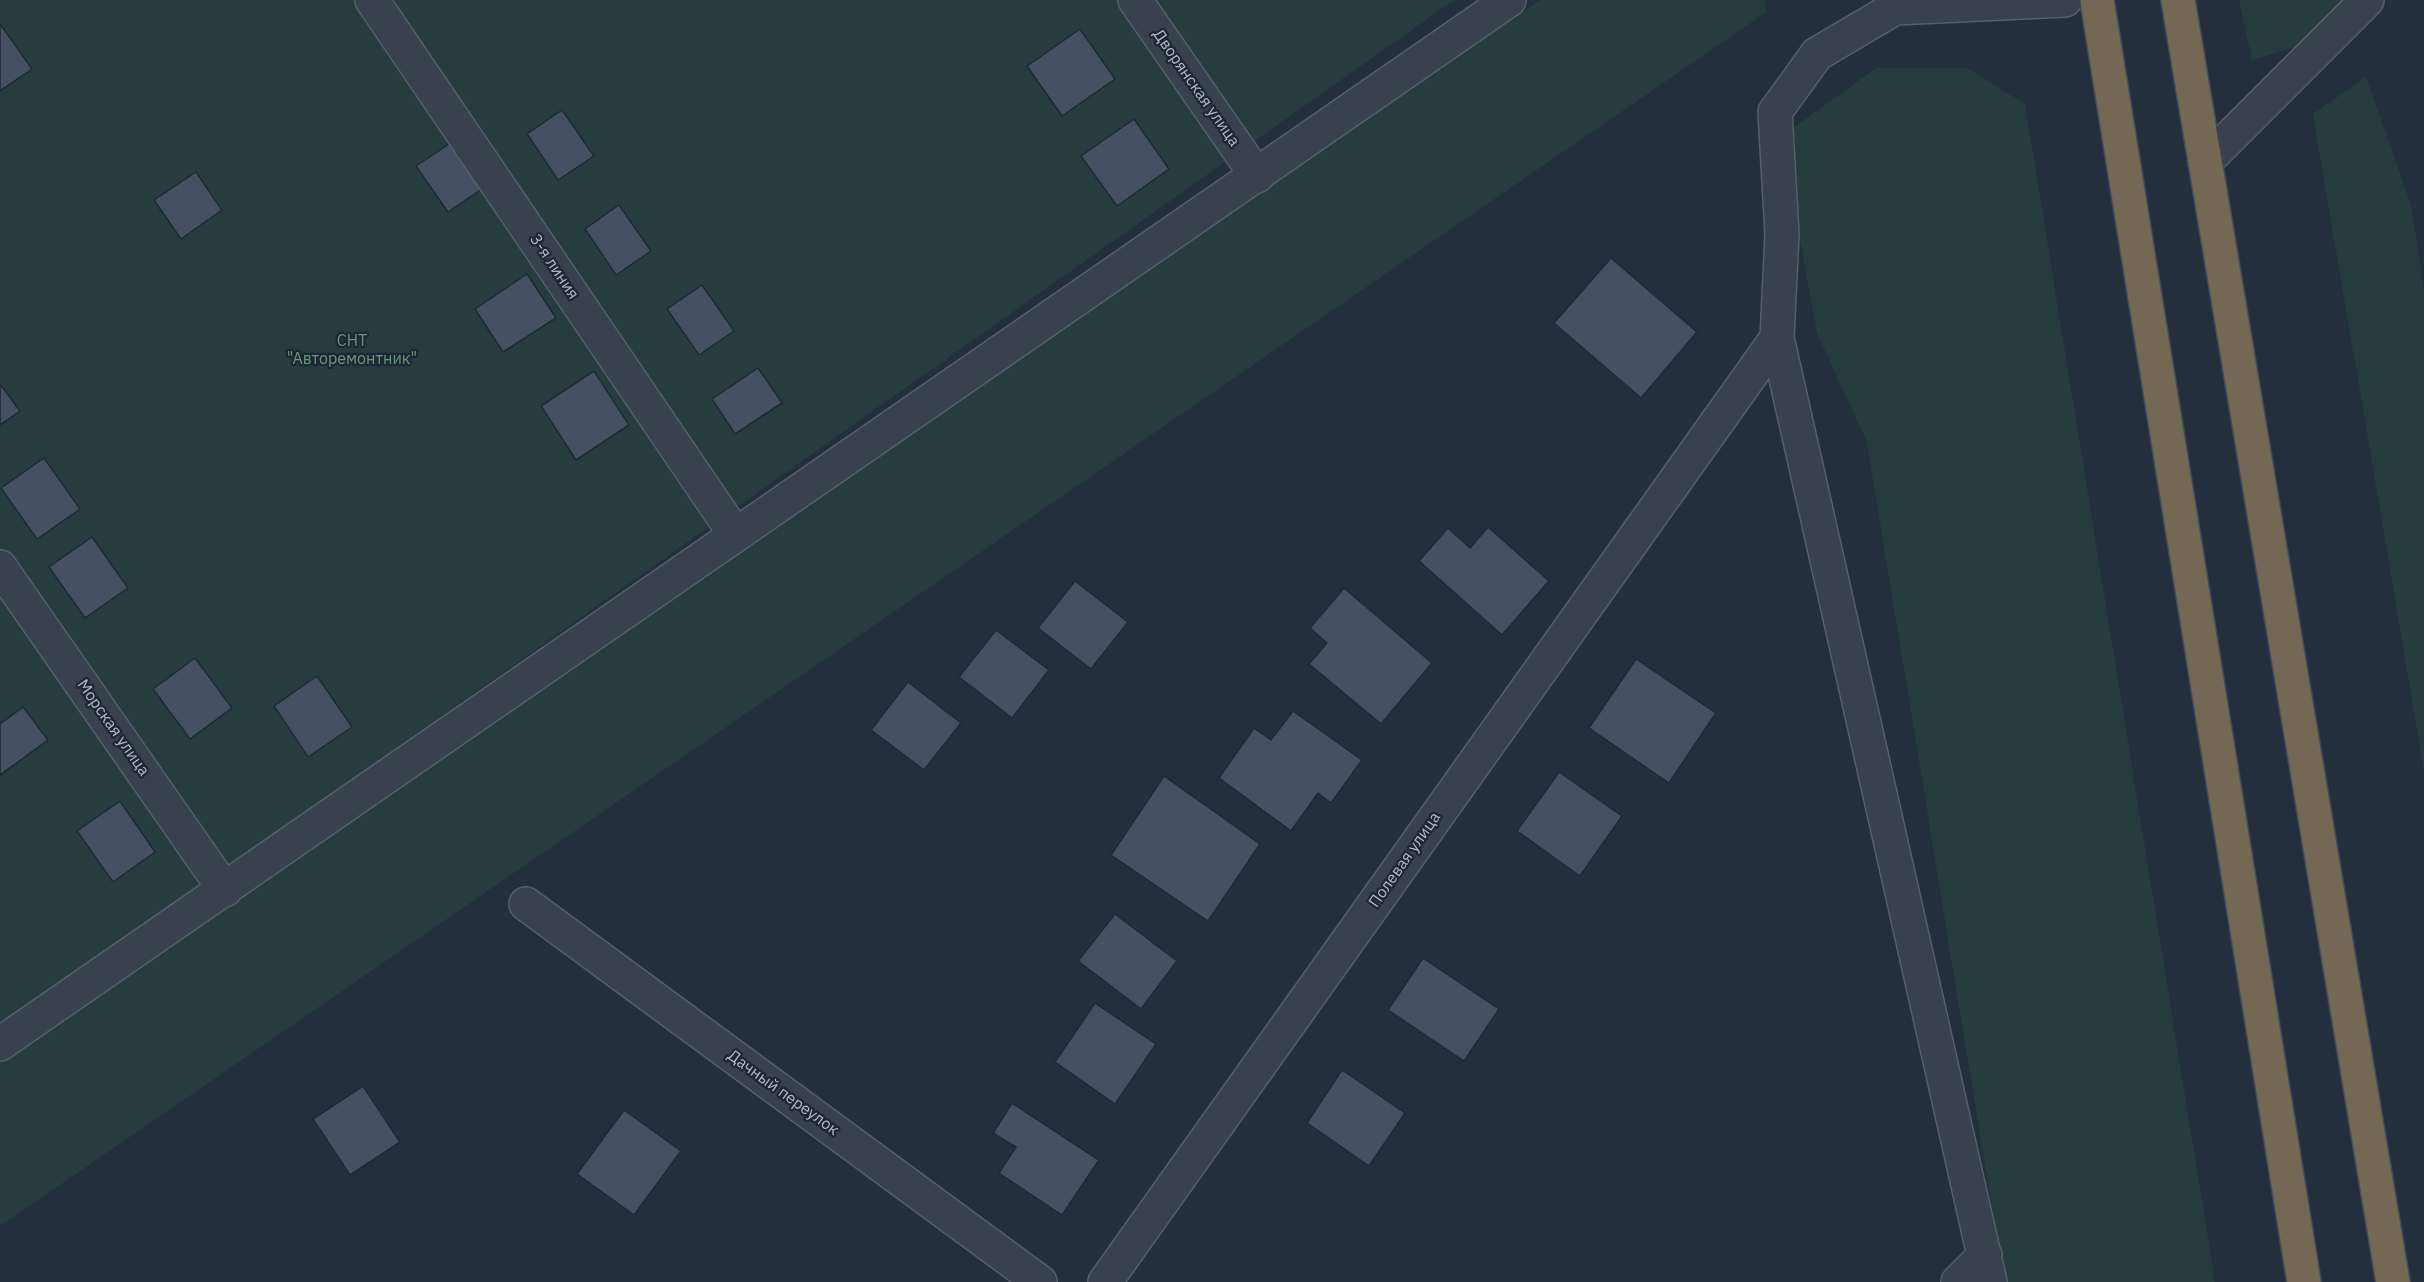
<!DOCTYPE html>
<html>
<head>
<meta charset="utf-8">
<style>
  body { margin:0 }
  canvas { display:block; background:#242f3e }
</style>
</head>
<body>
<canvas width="2424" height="1282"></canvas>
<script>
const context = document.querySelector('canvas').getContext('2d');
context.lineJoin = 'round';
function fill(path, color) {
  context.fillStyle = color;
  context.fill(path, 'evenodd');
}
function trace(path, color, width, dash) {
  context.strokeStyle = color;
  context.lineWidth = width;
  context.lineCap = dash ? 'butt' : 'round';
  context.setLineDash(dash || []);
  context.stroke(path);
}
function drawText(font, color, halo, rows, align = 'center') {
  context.font = font + ' "IBM Plex Sans",sans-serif';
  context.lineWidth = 4.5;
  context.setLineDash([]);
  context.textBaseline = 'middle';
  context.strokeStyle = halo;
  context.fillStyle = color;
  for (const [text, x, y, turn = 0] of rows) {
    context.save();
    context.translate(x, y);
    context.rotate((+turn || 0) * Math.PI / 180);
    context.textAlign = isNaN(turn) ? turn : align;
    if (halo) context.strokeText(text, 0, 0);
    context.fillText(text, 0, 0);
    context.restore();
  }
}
const green = new Path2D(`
  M0,0h1454l-1260,891 -194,132z
  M1540,0h225v13l-1765,1213v-166z
  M2239,0h108l-32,41 -63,19z
  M1876,68h91l58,36 190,1178h-211l-137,-840 -50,-109 -36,-196z
  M2366,77l45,128 13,84v481l-111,-656z`);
const building = new Path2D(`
  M0,24l32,45 -32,22z
  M1080,29l35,50 -53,37 -35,-50z
  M562,110l32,46 -36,24 -31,-46z
  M1134,119l35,50 -52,37 -36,-50z
  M452,142l31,46 -35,24 -32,-46z
  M196,172l26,38 -41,29 -27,-39z
  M619,205l32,46 -35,24 -31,-46z
  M1611,258l86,74 -56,66 -87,-75z
  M527,274l29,44 -53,34 -28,-43z
  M702,285l32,46 -35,24 -32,-46z
  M758,368l24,35 -47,31 -23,-35z
  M594,371l35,54 -53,35 -35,-54z
  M0,384l20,27 -20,14z
  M44,458l36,51 -43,30 -36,-51z
  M1488,527l61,54 -47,54 -83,-74 29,-33 22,20z
  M92,537l36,51 -43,30 -36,-51z
  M1075,581l53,41 -37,47 -53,-41z
  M1344,588l88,75 -51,61 -72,-60 18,-21 -17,-15z
  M996,630l53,40 -37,48 -53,-41z
  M195,658l37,50 -42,31 -37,-50z
  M1636,659l80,54 -47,70 -80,-55z
  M317,676l35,51 -44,30 -34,-51z
  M908,682l53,41 -37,47 -53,-40z
  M23,707l25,33 -48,35v-51z
  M1293,711l69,49 -31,43 -13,-10 -27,38 -72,-53 35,-50 17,12z
  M1559,772l63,44 -42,60 -63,-45z
  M1164,776l96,68 -52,77 -97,-66z
  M120,801l35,51 -42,30 -36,-51z
  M1115,914l62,47 -36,48 -63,-48z
  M1423,958l76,51 -35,52 -76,-51z
  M1095,1003l61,41 -41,60 -60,-42z
  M1342,1070l63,43 -36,53 -62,-43z
  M363,1086l37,56 -50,33 -37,-56z
  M1012,1103l87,57 -37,55 -63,-42 17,-26 -23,-14z
  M624,1110l57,41 -47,64 -57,-41z`);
const minor = new Path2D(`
  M372,0l363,534
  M1135,0l122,176
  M1891,0l4,8 170,-8
  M2205,162l162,-162
  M1777,338l213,944
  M0,567l225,323
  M526,904l514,378
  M0,1044l1509,-1044
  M1105,1282l672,-944 5,-104 -7,-122 42,-58 78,-46
  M1958,1282l27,-27`);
const highway = new Path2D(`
  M2097,0l207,1282
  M2178,0l215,1282`);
const streetNames = [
  ["Дворянская улица",1196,88,55],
  ["3-я линия",554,267,56],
  ["Морская улица",113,728,55],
  ["Полевая улица",1405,860,-55],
  ["Дачный переулок",783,1093,36]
];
const parkNames = [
  ["СНТ",352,341],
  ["\"Авторемонтник\"",352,359]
];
fill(green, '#263c3f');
fill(building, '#455162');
trace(building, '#1f2835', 1.5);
trace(minor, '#565f6c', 36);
trace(highway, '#434c59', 36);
trace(minor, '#38414e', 33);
trace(highway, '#746855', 33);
drawText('16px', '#b4bcc9', '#1d2633', streetNames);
drawText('16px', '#6b9a76', '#1d2633', parkNames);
</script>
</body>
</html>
